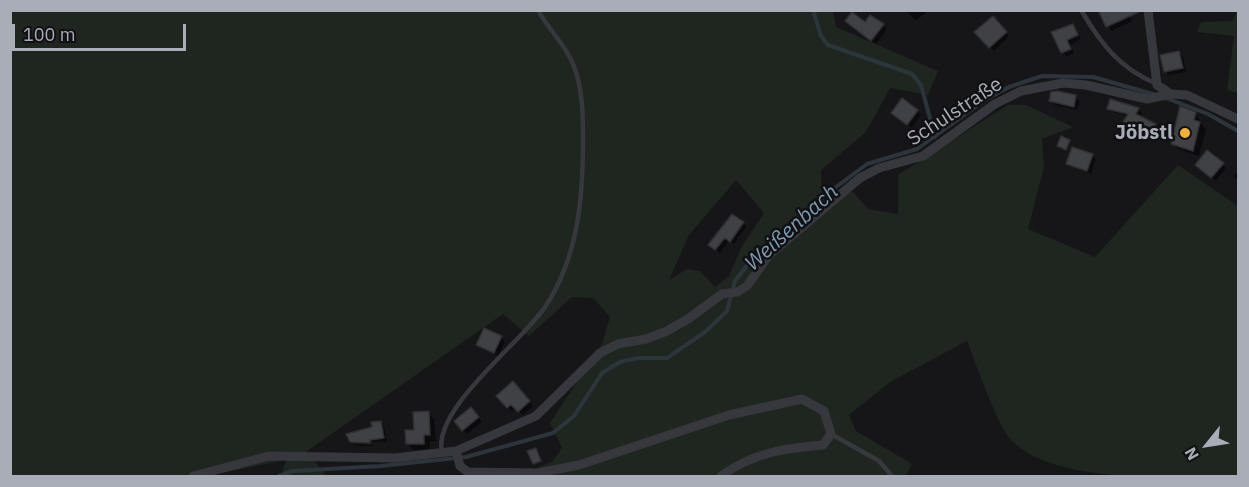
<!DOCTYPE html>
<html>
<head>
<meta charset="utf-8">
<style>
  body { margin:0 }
  #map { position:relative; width:1249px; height:487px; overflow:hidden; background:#161618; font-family:"IBM Plex Sans",sans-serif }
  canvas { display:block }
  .frame { position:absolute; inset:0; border:12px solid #a8adb8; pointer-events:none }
  .north { position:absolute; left:1177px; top:415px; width:60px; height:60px; -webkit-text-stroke:4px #111113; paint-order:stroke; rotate:240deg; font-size:16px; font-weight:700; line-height:24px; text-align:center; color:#a8adb8 }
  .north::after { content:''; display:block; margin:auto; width:21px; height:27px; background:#a8adb8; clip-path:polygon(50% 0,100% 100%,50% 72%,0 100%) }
  .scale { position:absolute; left:12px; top:24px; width:174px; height:27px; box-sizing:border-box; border:3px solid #a8adb8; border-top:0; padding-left:8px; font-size:18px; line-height:21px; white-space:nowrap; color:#a8adb8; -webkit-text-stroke:4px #111113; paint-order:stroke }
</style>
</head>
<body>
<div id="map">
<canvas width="1249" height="487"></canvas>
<div class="frame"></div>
<div class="north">N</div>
<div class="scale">100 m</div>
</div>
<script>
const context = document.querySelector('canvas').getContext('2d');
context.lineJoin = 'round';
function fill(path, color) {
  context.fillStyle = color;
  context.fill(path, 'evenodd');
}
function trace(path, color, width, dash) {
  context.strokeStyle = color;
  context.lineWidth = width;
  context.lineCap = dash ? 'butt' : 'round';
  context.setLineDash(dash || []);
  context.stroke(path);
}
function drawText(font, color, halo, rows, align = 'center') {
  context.font = font + ' "IBM Plex Sans",sans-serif';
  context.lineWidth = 5;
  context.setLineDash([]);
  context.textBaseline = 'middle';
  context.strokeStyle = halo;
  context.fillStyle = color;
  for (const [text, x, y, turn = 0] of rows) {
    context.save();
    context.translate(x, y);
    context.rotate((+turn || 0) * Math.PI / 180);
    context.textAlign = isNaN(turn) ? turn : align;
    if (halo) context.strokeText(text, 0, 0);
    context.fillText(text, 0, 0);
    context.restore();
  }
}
const green = new Path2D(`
  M538,10l295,1 3,16 102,44 -10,24 -38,-7 -24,44 -45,38 1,23 31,-1 15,17 30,5v-39l110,-70h18l47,22 -31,12 2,28 -16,62 67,28 83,-92 60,41v270c-60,0 -180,10 -226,-35 -13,-12 -37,-79 -45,-100l-77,41 -41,33 7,16 56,33 -6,12h-386l33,-15 9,-13 -12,-25 52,-79 8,-27 -17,-19 -21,-1 -43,39 -26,-22 -196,137 19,25h-52l8,-3 4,-13 -79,16h-196v-465zM736,180l28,33 -23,35 -12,28 -14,11 -15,-16 -13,-2 -18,11 20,-45z
  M1238,11v82l-11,-3 7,-54 -37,-4 4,-10 31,-1z`);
const shadow = new Path2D(`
  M905,10h24l-13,11z
  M1127,10l5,11 -21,10 -10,-18z
  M871,17l16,12 -11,15 -25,-19 14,-1z
  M993,18l16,18 -15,15 -18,-19z
  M1073,26l8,13 -11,6 4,8 -8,4 -13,-25z
  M1179,53l4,4 3,15 -17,3 -4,-4z
  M1075,97l5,4 -3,9 -22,-5 -4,-4z
  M1109,108l29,1 4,4 -2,5 19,11 -5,12 -20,-10 -9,-9 3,-6 -15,-4z
  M917,111l4,4 -9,13 -15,-11z
  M1195,113l11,17 -7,26 -21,-7 -6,-6z
  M1092,155l4,4 -5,15 -23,-11z
  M1222,164l4,4 -10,13 -15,-12z
  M1238,171v10l-4,-5z
  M743,223l3,4 -12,17 -5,-4 -9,13 -10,-8z
  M501,338l4,4 -7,14 -20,-12z
  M513,383l20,23 -10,9 -7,-7 -4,3 -14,-15z
  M428,413l6,6 2,22h-6v8l-16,1 -7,-6z
  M475,413l7,9 -15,12 -11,-12z
  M380,422l4,4 3,16 -36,-1z
  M353,444l20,1v1h-18z`);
const stream = new Path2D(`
  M813,10l8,26 7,9 84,29 9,11 14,52
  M1166,98l42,16 30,17
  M279,476l14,-5 88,-5 85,-9 87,-24 21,-17 28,-43 18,-11 18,-4h29l38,-26 22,-21 8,-30 17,-22 80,-69 35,-26 50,-15 68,-49 24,-13 33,-11 51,1 63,18`);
const building = new Path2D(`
  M1098,10h43v1l-35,16z
  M852,12l13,10 5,-7 14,9 -13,17 -26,-20z
  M993,16l14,16 -18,16 -15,-16z
  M1073,24l5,11 -11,5 4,9 -10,4 -10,-21z
  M1179,51l4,17 -19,4 -4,-17z
  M1057,91l19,4 -2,12 -25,-6 2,-9z
  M902,98l16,12 -11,15 -16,-12z
  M1110,99l29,9 -3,6 20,10 -7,14 -21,-11 1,-2 -6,-3 5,-8 -21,-5z
  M1180,106l16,6 -2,8 6,2 -7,29 -22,-7z
  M1061,136l9,4 -4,10 -9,-4z
  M1072,147l21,7 -6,17 -21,-7z
  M1207,150l17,13 -13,15 -16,-13z
  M732,214l12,8 -14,20 -5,-4 -10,12 -7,-5z
  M484,328l18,8 -8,17 -18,-8z
  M513,381l17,20 -12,11 -7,-7 -4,3 -11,-12z
  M471,407l8,10 -17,14 -8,-10z
  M429,411l1,24h-6v9h-18l-1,-14h9l-1,-18z
  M381,421l3,17 -14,2v3l-20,-1 -4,-8 26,-7 -1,-5z
  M536,448l5,13 -8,3 -6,-13z`);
const lane = new Path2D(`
  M1081,10c20,34 39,59 76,74
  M831,434l48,27 13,15
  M442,452c-10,-43 80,-110 103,-145 33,-49 38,-109 38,-166 0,-26 0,-53 -10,-77 -8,-20 -25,-35 -35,-54`);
const street = new Path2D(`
  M1148,10l9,75 14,9
  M456,451l4,15 8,6 70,1 41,-8 150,-50 73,-16 22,12 7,23 -8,11c-38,3 -71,8 -102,31
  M193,476l76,-20 126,2 61,-7 80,-35 64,-63 18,-9 28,-5 21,-8 21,-12 34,-25 15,-2 10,-6 22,-31 91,-77 19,-10 44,-12 72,-52 26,-13 42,-8 23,2 61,14 24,-5 16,1 51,24`);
const markers = [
  [1185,133,6,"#f2b134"]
];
const streetNames = [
  ["Schulstraße",955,112,-33]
];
const poiNames = [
  ["Jöbstl",1173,133]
];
const waterNames = [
  ["Weißenbach",792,228,-42]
];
fill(green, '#1e261f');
fill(shadow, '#0007');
trace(stream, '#2c353c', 4);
fill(building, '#404145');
trace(building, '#303034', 1.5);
trace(lane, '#37383d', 4.5);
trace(street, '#37383d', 9);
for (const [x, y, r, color] of markers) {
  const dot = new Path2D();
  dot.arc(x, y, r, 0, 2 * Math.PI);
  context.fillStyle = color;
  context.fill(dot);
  trace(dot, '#111113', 2);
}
drawText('20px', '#a8adb8', '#111113', streetNames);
drawText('bold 20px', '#a8adb8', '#111113', poiNames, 'right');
drawText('italic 21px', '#7f9bb3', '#111113', waterNames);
</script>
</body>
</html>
